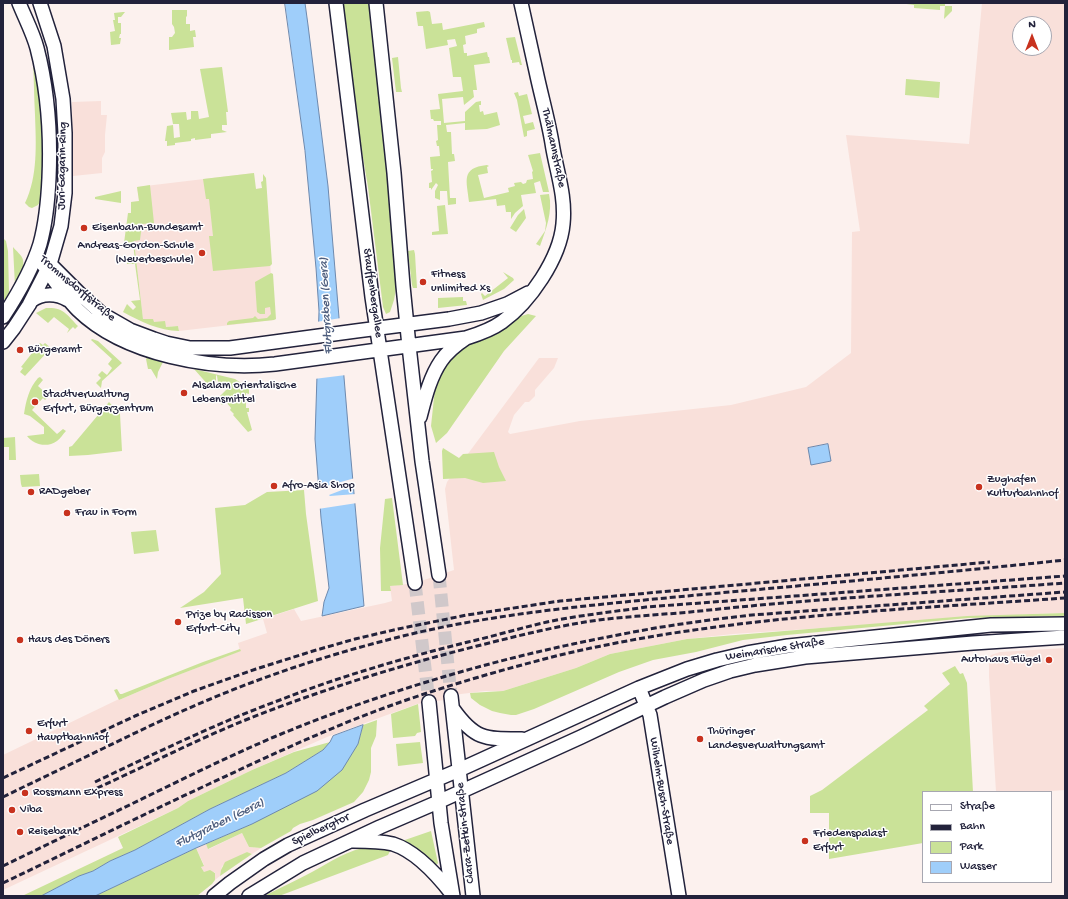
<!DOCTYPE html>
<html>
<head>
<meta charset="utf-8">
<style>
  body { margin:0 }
  #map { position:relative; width:1068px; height:899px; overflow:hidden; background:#fcf1ee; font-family:"Gochi Hand",sans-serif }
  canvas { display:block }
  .frame { position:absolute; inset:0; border:4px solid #22223b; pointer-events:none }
  .legend { position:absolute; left:922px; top:791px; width:130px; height:92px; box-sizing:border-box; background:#fff; border:1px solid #a7a7b1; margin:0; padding:5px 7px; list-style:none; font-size:12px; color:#22223b }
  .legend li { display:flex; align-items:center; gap:8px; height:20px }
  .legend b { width:20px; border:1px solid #a7a7b1 }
  .north { position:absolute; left:1012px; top:16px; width:40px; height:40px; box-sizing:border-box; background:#fff; border:1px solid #a7a7b1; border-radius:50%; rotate:0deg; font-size:11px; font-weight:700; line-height:16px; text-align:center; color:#22223b }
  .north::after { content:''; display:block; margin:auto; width:14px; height:18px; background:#c8321e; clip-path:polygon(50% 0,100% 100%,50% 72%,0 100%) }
</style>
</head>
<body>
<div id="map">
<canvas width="1068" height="899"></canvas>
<div class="frame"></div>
<ul class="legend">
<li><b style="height:5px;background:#fff"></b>Straße</li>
<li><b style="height:5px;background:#22223b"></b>Bahn</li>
<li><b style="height:11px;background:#cae298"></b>Park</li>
<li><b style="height:11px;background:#9fcefa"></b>Wasser</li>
</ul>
<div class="north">N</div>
</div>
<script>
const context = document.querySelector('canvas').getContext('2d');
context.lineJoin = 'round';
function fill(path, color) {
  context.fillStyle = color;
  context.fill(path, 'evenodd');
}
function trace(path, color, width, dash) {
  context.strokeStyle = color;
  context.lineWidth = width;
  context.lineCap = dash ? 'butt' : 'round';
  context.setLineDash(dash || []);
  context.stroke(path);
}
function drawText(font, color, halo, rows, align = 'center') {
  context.font = font + ' "Gochi Hand",sans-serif';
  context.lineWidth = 3;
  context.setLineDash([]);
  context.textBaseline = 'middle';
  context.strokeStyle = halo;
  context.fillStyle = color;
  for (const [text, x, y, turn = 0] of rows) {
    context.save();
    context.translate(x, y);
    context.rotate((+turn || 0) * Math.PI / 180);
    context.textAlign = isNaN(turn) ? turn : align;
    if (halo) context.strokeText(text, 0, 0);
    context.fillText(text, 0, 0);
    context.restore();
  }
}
const built = new Path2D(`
  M982,3h83v610l-34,1 -298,20 -46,5 -77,15 -34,14 -73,23h-18l-40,5 -1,4 -27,4 -90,33 -75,33 -64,31 -10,7 -175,82v-135l116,-56v1l49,-21 72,-28 -2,-8 29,-10 -4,-14 31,-10 7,12 84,-18 7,-2 -2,-15 25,-3 39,-13 -9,-81 2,-7 92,-124h19l-4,10 -19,22v6l-6,6h-4l-11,13 -6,17 2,2 70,-13 151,-16 75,-18 45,-34 1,-121 8,-1 -14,-96 123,9zM1020,24h24v24h-24z
  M101,101v14h6l-2,20v17l-3,6v15l-29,3 -1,-74z
  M254,173l1,16 10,-1 9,132 -95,11 -1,-5 -12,1 -13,-5 -10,-2 -9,-80 -3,-38 8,-1 -2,-14z
  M1065,648v142l-28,2h-41l-7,-116v-18l2,-3 9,-3z
  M242,833l7,14 12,1 -9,6 -5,-2 -25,14 -2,10 -5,4v-8h-11l-3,-5 3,-2 -8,-17 10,-4 3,5z`);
const green = new Path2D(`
  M342,3h28c12,93 20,186 27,280l-3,17 -4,12 -4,2 -3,-7 -15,-120 -10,-59z
  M899,3h46v3h7v5l-8,8 1,-13h-5v4l-26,-2v-3z
  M172,10h15v6l-1,1v7h4v7l5,-1 1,7h-3l1,10 -25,3v-13h3l3,-4 -1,-6 -2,-3z
  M428,11l2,1 2,12 10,-1 1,7 41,-8 1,5 -8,2v4l-12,3 1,8 -3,1 1,8h3v3l20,-4 1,5h1l1,6 -16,2 3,25h-4l1,7 -10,8 -1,-8 -21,2 2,24 21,-2v-9l11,-10 5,-1v4h-2l1,7 3,-1 1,4 13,-3 3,13 -13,4 -22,1v-7l-19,2 1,7h4l1,22h2l1,7 -7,1 2,36h6v6l-8,1 -1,-14h-7v9l-5,-2v-7l3,-6 -2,-2 -5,7v-2h-2v-5l3,-1 -1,-11 2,-1v-1h-2l-1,-12 10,-1 -1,-10h-2l-1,-5 2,-1 -1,-15h4v-4h-7l-1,-2h-2l-1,-9 10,-1 -2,-15 25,-3 -2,-14h-8l-4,-29 8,-2 -2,-7 -8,1 1,5 -22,4 -3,-23h-5l-2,-14z
  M123,12h2l-4,5h-3v6h3v11h-1l-1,4h2l-1,6 -9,1 -1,-13 5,-1 -2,-11h2l-1,-7z
  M515,37l7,28h-2l-1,-3 -7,1v-3h-1l-5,-22z
  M398,57l3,31 1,4h-6l-4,-34z
  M33,62l4,9 4,25 4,68 -4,36 -3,5 -6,3 -3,-1 -4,-4c13,-27 11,-59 10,-88 -1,-18 -1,-35 -2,-53z
  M222,67l6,45h-2l1,13h-5v5l5,2 -16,2v4l-16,2v-2l-4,1v2l-16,2v2l-8,1v-5h-2l2,-15 6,-1 1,13 6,-1 -1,-13h-6l-2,-11 15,-1 1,8 4,-1v-8h7l1,8 10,-2 -9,-48z
  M906,79l34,3 -1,16 -34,-3z
  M518,92l1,4 8,-2 5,20 -9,2 2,8 8,-2 2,7 -8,2v5l-3,1 -7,-37 -3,-7z
  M540,153l9,39h-6l-3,-11 -6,2 2,10 -15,2 2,11 -8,7 -4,6v-7h-5l-1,-7 -8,1 -1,-7 -27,3c-2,-21 -9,-34 18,-37l2,1 -2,1 1,6 -10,2 6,23 25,-6 -1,-4 7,-2 -1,-3 7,-1 2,2 3,-1 1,-3 6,-1 -1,-7 1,-1 -5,-16z
  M254,173l2,16 6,-1 -1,-6 2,-1v-7l3,4 6,86 -2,2 -57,5 -4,-35h4l-4,-37h-3l-3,-20z
  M150,185l4,38 -12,1 -2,16 -6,1 9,78h10l1,3 11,-1 1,6 12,-1 1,5c-20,0 -39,-10 -56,-19l4,-8 6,6 3,-3 -5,-6 9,-1 -5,-36h-8v-2l8,-1 -2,-19 -9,1 4,-30h3v-11l8,-1 -2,-14z
  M121,191v12l-26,-4v-2z
  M549,194c4,17 -3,36 -9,52l-4,-2 9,-13 1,-8 -6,-28z
  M445,205l3,29 -16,1v-3l7,-1 -2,-25z
  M524,209l2,9 -10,14 -6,-4 8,-13z
  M3,238l3,3 2,10 1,41 -4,8 -2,-2z
  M13,247c3,4 9,8 10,13 2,8 -5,19 -8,26z
  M414,250l1,4 2,34h-4l-1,-3 -4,-34z
  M503,272l10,6 1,2 -10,9 -21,11 -2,-6 1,-1 3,3 23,-18z
  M271,273l2,1 3,45 -2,1 -47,5v-2l2,-2 24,-3 2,-2 3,3 9,-1 4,-4 -1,-7 -5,1v6h-5l-3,-2 -2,-30z
  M463,297v4h3l1,4 -29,3v-10z
  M46,308c18,-1 21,7 32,18l-3,3 -2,-2 -6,6 2,-4 -15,-12 -6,6 -12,-10z
  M528,314l8,2 -32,35 -57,82 -11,10 -5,-17 5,-47 5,-11 15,-16 22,-12 22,-9 18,-14z
  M92,339l6,2 24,22 -20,18 -1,7 -5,-5 5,-5 -3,-3 4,-4 5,4 5,-7 -4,-4 4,-5 -21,-19z
  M40,343l3,2 2,-2 6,5 -26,28 -5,-4 3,-4 -2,-1z
  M148,356l15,4v2l-5,10 -1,7 -6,-10h-3l-2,-10z
  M194,369l41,10 14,9v6l-3,-1v15h3v4h-2l5,18 -4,2 -15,-17 1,-1 -4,-4 1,-2 -5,-6 -4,3 -5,-6 11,-11v-6h-10l-1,-6 -1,-1v7l-6,5z
  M40,377l3,3 -5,6 11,10 -4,4 -2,-2 -11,12 25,24 6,-5 3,2c-3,3 -6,8 -9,10 -10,7 -23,4 -30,-5l17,-2v-7l-14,-11 -6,-2c2,-13 5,-26 14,-36z
  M109,402l11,12 2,37 -34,4 -19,1v-9l3,-1z
  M15,437l1,23h-7v-13h-6v-9z
  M443,448l16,10 4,-4 31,-2 5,15 7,14 -23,2 -18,-5 -22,1 -1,-28z
  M39,474l1,12 -18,1 -1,-3 -1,-9z
  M304,490l2,24 12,87 -72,23 -3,-26 -63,10 24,-16 17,-18 -6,-66 30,-3 22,-13z
  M392,498l11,87 -13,1 1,5h-10l-1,-43 5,-49z
  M156,530l3,21 -25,3 -3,-22z
  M1065,613v3l-97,2 -181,17 -44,5 -47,12 -43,8 -34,12 -85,37 -18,6h-5l-11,-2 -8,-2 -12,-6 -9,-7 -1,-5 33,-2 73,-23 34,-14 77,-15 280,-23z
  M240,649l1,2 -73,28 -49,21 -5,-10 3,-1 3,5h2l81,-32z
  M955,666l5,8 3,-1 4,10 6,109h-50v51l-94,16v-46h-19v-17l12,-6 106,-80 -4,-4 26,-22 -8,-11z
  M418,704l3,28 -4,1 -2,3 -22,2 -2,-24z
  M377,720l-1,16 -5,12v24l-2,8 -6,12 -9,10 -41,18 -13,4 -7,4 -2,3 -30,17 -12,-1 -7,-14 -34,16 -2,-5 46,-20 106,-80 5,-19z
  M330,742l-7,8 -37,23 -76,36 -75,41 -25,11 -17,10 -14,5 -38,20h-19l101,-48 -5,-11 60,-29 10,-7 64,-31 42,-18z
  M420,742l3,21 -25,3 -2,-22z
  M431,831l7,32 -3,4 -33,-26z
  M370,847l21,2 -3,6 -109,41h-15c16,-8 33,-16 48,-24 18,-10 37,-23 58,-25z
  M196,848l8,18 -3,1 3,5 6,-2 5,3v7l-3,4 -15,12h-102z
  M247,852l5,2 -32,22 1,-6 4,-8z`);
const water = new Path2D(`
  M285,3h20l3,22 20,161 21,251 15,169 -42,10 2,-14 5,-14 -8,-70 -6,-79 4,-128 -3,-43 -11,-117z
  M828,444l3,17 -20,4 -3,-17z
  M363,725l-5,19 -16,26 -25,21 -65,33 -56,24 -101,48h-54l38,-20 14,-5 17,-10 25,-11 75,-41 76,-36 37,-23 7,-8 3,-6z`);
const pier = new Path2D(`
  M341,318l5,57 -32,4 2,-57z
  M355,478v7l-26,10 1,1 26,-2 1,9 -39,6 -2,-20z`);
const secondaryTunnel = new Path2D(`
  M439,575l12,121
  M415,583l14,119`);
const secondary = new Path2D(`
  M336,3l36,294 43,286
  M376,3l18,170 9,113 6,60 13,115 17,114
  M36,255c14,18 26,39 42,55 46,45 135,61 197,54l191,-26c13,-4 25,-8 36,-16 28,-20 58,-64 61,-98 3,-29 -7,-54 -11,-81 -4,-24 -11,-48 -16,-72 -5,-22 -10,-45 -15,-68
  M51,265l31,31 20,18 28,16 24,9 12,4 24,5h40l126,-17 93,-12 32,-6 26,-9 21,-11
  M31,301c11,-8 25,-8 37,-1
  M3,317c15,-23 29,-47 37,-73 6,-22 8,-44 9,-66 2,-44 -1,-87 -12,-130 -4,-15 -12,-30 -18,-45
  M3,342l11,-14 15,-23 21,-41 11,-38 4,-33v-60l-2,-34 -9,-53 -14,-43
  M420,417c5,-19 10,-40 21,-56 6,-9 16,-17 25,-23
  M639,688l11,27 29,181
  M451,696l22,200
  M429,702l12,121 12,73
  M453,709c22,31 32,30 69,30
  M353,841c13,0 27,0 40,3 22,7 45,32 59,50
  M214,896l16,-13 34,-24 24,-14 77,-35 94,-40 180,-82 48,-19 30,-9 30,-7 41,-7 203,-21 74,-1
  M249,896l54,-33 77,-36 58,-25 143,-65 84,-40 39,-17 26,-9 25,-6 50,-8 168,-14 92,-6`);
const rail = new Path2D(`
  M3,778l132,-62 59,-25 62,-22 57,-18 42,-12 43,-10 69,-14 93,-14 430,-39
  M95,782c61,-29 122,-59 185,-82 61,-24 124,-42 188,-58 26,-6 53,-14 79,-20 33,-7 66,-10 99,-15l419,-31
  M97,788c49,-22 97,-47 146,-67 77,-31 155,-55 234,-75 36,-9 72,-18 108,-24 38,-6 77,-7 115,-11 121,-13 243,-19 365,-28
  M3,797c33,-16 66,-32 99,-48 35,-17 70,-34 106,-49 59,-25 120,-45 183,-61 100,-26 203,-34 306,-44 122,-11 245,-22 368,-35
  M3,866c37,-18 74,-36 112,-54 52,-25 105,-52 159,-75 110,-46 226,-80 344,-102 44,-9 89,-15 134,-20l313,-23
  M3,883c69,-33 137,-67 206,-99 58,-27 115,-54 175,-76 57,-21 117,-38 176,-53 165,-39 337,-45 505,-57`);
const markers = [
  [84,228,4,"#c8321e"],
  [202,253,4,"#c8321e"],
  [423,282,4,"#c8321e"],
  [20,350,4,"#c8321e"],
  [184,393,4,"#c8321e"],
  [35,402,4,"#c8321e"],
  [274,486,4,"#c8321e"],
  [979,487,4,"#c8321e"],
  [31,492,4,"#c8321e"],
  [67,513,4,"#c8321e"],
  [178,622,4,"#c8321e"],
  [20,640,4,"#c8321e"],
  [1049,660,4,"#c8321e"],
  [29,731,4,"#c8321e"],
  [700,739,4,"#c8321e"],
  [25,793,4,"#c8321e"],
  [12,810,4,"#c8321e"],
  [20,832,4,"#c8321e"],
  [805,841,4,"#c8321e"]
];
const streetNames = [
  ["Thälmannstraße",553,148,78],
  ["Juri-Gagarin-Ring",63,166,-89],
  ["Trommsdorffstraße",77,289,40],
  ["Stauffenbergallee",372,293,82],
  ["Weimarische Straße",775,650,-9],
  ["Wilhelm-Busch-Straße",661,791,81],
  ["Spielbergtor",321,830,-25],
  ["Clara-Zetkin-Straße",466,833,-96]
];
const poiNames = [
  ["Eisenbahn-Bundesamt",92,228],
  ["Andreas-Gordon-Schule",194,246,"right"],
  ["(Neuerbeschule)",194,260,"right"],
  ["Fitness",431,275],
  ["unlimited xs",431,289],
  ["Bürgeramt",28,350],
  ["Alsalam orientalische",192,386],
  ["Lebensmittel",192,400],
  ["Stadtverwaltung",43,395],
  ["Erfurt, Bürgerzentrum",43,409],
  ["Zughafen",987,480],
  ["Kulturbahnhof",987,494],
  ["Afro-Asia Shop",282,486],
  ["RADgeber",39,492],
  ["Frau in Form",75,513],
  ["Prize by Radisson",186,615],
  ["Erfurt-City",186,629],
  ["Haus des Döners",28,640],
  ["Autohaus Flügel",1041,660,"right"],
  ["Erfurt",37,724],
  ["Hauptbahnhof",37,738],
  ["Thüringer",708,732],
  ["Landesverwaltungsamt",708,746],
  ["Rossmann Express",33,793],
  ["Viba",20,810],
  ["Reisebank",28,832],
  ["Friedenspalast",813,834],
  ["Erfurt",813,848]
];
const waterNames = [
  ["Flutgraben (Gera)",327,306,-93],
  ["Flutgraben (Gera)",220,824,-26]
];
fill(built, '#f9e0da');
fill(green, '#cae298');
fill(water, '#9fcefa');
trace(water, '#6d89ae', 1);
fill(pier, '#fcf1ee');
trace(secondaryTunnel, '#d0c8ca', 13, [13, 6]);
trace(secondary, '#22223b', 16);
trace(secondary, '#fff', 13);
trace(rail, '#22223b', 3, [6, 3]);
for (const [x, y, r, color] of markers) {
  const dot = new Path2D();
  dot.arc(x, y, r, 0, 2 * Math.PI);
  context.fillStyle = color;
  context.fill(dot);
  trace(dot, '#fff', 1.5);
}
drawText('12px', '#22223b', '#fff', streetNames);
drawText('12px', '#22223b', '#fff', poiNames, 'left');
drawText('italic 13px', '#4e5e7e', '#fff', waterNames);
</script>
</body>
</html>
